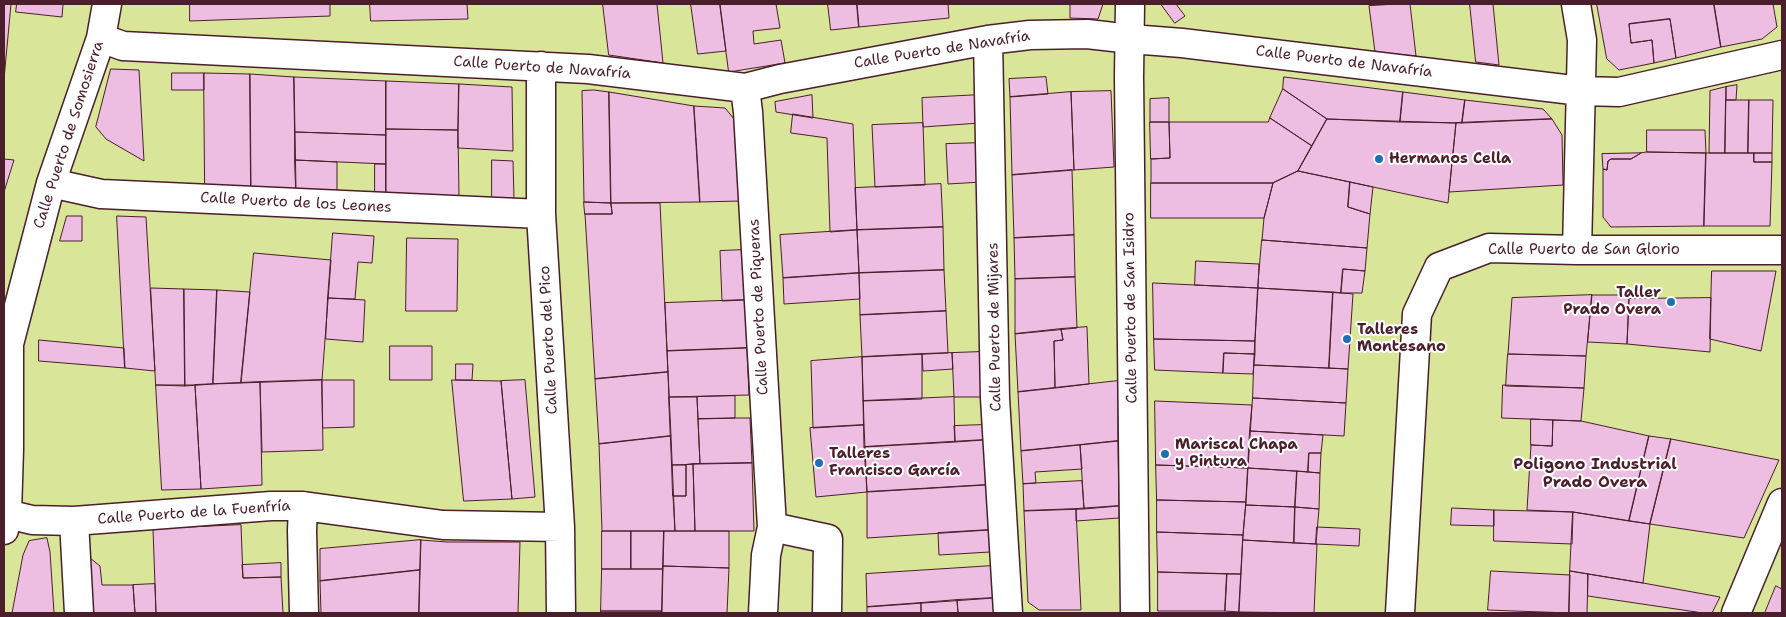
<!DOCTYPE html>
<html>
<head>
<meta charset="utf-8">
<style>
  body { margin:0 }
  #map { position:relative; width:1786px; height:617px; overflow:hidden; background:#faecf6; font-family:"Shantell Sans",sans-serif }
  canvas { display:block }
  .frame { position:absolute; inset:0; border:5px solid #4a1f2b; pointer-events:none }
</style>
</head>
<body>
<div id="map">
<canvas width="1786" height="617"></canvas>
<div class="frame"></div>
</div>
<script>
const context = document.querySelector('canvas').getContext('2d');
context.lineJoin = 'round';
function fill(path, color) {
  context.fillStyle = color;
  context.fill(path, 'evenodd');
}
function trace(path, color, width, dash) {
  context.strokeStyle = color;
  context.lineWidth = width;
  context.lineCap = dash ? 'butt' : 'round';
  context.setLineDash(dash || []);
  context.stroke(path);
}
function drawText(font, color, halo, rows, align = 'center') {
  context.font = font + ' "Shantell Sans",sans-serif';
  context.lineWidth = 4;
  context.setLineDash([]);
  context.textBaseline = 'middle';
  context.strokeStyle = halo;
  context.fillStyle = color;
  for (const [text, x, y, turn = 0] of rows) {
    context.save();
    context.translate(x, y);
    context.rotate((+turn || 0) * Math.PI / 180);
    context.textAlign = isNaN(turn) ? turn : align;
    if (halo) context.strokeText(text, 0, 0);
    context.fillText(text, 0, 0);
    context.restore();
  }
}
const green = new Path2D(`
  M4,4h1778v609h-1778z`);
const building = new Path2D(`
  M4,4h7l-7,75z
  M17,4h46l-1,13 -46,-5z
  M190,4h140v12l-140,5z
  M370,4h97l1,15 -97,2z
  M603,4h54l6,59 -54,-8z
  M691,4h29l6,47 -28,3z
  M720,4h56l4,24 -27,3 1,13 27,-4 4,23 -56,9z
  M828,4h29l2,23 -28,3z
  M857,4h91l1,14 -90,9z
  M1103,4l-5,15 -28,-1v-13z
  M1161,4h15l9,12 -10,7z
  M1398,4h12l6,52 -41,-4 -6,-46z
  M1470,4h23l6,61 -23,-3z
  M1597,4h117l7,43 -45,11 -6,-39 -41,5 2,19 21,-3 2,23 -35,7 -12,-11z
  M1714,4h59l4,23 -15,12 -41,8z
  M1670,19l6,39 -22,5 -2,-23 -21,3 -2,-19z
  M111,69l28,1 5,91 -38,-22 -10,-12z
  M172,73h32v17h-32z
  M204,73l46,1 1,114 -46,-2z
  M250,74l44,3 2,113 -45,-2z
  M294,77l92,4v54l-91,-3z
  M1046,77l2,17 -38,3 -1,-18z
  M1284,77l119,15 -3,30 -73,-3 -44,-30z
  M386,81l73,3 -1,46 -72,-1z
  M459,84l53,3 1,64 -55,-3z
  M1737,85l-1,15h-10v-13z
  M1726,87l-1,66h-16l1,-62z
  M1283,89l44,30 -15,27 -42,-28z
  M594,90l15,2 2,111 -27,-1 -2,-111z
  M1111,91l3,76 -40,3 -3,-78z
  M609,92l85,14 6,96 -89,1z
  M1071,92l3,78 -62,5 -2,-78z
  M1403,92l62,8 -3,23 -62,-1z
  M812,95l1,23 -37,-6 -1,-10z
  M979,95l1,28 -57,4 -1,-29z
  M1169,98v24h-19v-23z
  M1465,100l78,9 9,10 -90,4z
  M1726,100h23l-1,53h-23z
  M1749,100h24l-1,53h-24z
  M694,106l31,2 9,11 6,82 -40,1z
  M793,114l60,10 4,106 -27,2 -3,-94 -36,-5z
  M1270,118l42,28 -14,25 -25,12h-122v-24l19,-1 -1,-36h99z
  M1327,119l129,4 -8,80 -150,-32z
  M1552,119l10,16 1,50 -114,7 7,-69z
  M1150,122h19l1,36 -19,1z
  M923,123l2,62 -50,2 -3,-62z
  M386,129l72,1 1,68 -73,-4z
  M1647,130h58l1,23 -59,-1z
  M295,132l91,3v29l-91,-4z
  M981,143l1,39 -34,2 -2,-40z
  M1647,152l59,1 -2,73 -93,1 -8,-10v-48l4,1 1,-9 3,-2h20l10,-6z
  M1641,153l-10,6h-20l-3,2 -1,9 -4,-1 -1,-15z
  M1706,153h48v9h18l-2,64h-66z
  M1754,153h18v9h-18z
  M4,159l10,1 -10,32z
  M295,160l42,2v30l-41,-2z
  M492,160l21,1 1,38h-22z
  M375,164h11v30h-11z
  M1072,170l2,65 -60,3 -2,-63z
  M1298,171l52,11 -2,25 22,7 -3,34 -105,-8 2,-22 9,-35z
  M1350,182l23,5 -3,27 -22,-7z
  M1151,183h122l-9,35h-113z
  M941,184l2,43 -86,3 -2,-42z
  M584,202l27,1 1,11h-27z
  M611,203h49l8,169 -73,7 -10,-165h27z
  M67,216h15v25h-22z
  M117,216l29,1 9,154 -30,-3z
  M943,227l1,43 -85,3 -2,-43z
  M857,230l2,43 -76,5 -3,-43z
  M333,233l41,3 -2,27 -14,-1 -3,37 -27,-1z
  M1074,235l1,42 -60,2 -1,-41z
  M407,238l51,1 -1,72h-51z
  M1262,240l105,8 -2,23 -22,-2 -2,24 -83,-5z
  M743,250l2,50 -23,1 -2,-50z
  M254,253l77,7 -9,120 -81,3z
  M1196,261l63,3 -1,24 -63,-3z
  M1343,269l22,2 -3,22h-21z
  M944,270l2,41 -86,4 -1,-42z
  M1712,271h64l-15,80 -51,-12z
  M859,273l1,26 -76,5 -1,-26z
  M1075,277l2,51 -62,6v-55z
  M1153,283l105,5 -3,53 -101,-2z
  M151,288l33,1 1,97 -29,-1z
  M1258,288l75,4 -4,76 -75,-3z
  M184,289l33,1 -4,94 -28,2z
  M217,290l33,2 -9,91 -28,1z
  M1333,292l20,2 -5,75 -19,-1z
  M1592,295l-6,61 -78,-2 4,-56z
  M1592,295h37l-2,49 -39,-2z
  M328,298l37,2 -2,42 -37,-3z
  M1711,298l-1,54 -83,-8 2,-45z
  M745,300l2,48 -80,3 -2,-48z
  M946,311l2,42 -86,4 -2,-42z
  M1087,327l2,57 -34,4 -1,-47 9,-1 -2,-11z
  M1061,329l2,11 -9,1 1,47 -37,4 -3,-58z
  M1154,339l101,2v13l-31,-1 -1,20 -68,-3z
  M39,340l85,8 1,20 -86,-7z
  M390,346h42v34h-42z
  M747,348l2,47 -80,2 -2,-46z
  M980,352l2,45h-28l-2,-44z
  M952,353l1,16 -30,2 -1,-17z
  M1224,353l31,1 -2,20 -30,-1z
  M922,354v45l-59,2 -1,-44z
  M1508,354l78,2 -2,32 -78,-2z
  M862,357l2,68 -51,3 -2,-67z
  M456,364h17l-1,16h-16z
  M1254,365l94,4 -2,34 -93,-5z
  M668,372l3,64 -72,8 -4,-65z
  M322,380l1,70 -61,2 -2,-70z
  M322,380h32v47l-31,1z
  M452,380l49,1 11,118 -48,2z
  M525,380l10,117 -23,2 -11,-118z
  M1118,381v60l-97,10 -3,-59z
  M260,382l2,103 -61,4 -6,-104z
  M156,385h39l6,104 -39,1z
  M1503,385l81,3 -3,33 -79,-3z
  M735,396v22l-37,1 -1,-22z
  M669,397h28l3,67 -28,1z
  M954,397l1,45 -91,5 -1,-46z
  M1253,398l93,5 -2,33 -94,-5z
  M1155,401l97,4 -4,63 -92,-3z
  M735,418h15l2,45 -52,1 -2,-45z
  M1531,419l22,1 -1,26 -21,-1z
  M1553,420l28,1 68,15 -20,85 -56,-9 -46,-2 4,-65 21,1z
  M864,425l3,67 -51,5 -6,-69z
  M983,425l1,15 -29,2 -1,-16z
  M1250,431l73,4 -2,18h-12l-1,19 -60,-4z
  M671,436l4,95h-73l-3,-87z
  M1649,436l22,3 -21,85 -21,-3z
  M1671,439l108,21 -35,78 -94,-14z
  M984,440l2,45 -119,7 -3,-45z
  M1118,441l1,65 -35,3 -4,-64z
  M1080,445l2,24 -47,3 1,11 -13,1 -2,-33z
  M1309,453h12l-1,20 -12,-1z
  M752,463l2,68h-59l-2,-67z
  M693,464l2,67h-20l-2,-35h13v-31z
  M672,465h14v31h-13z
  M1156,465l92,3 -2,34 -89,-2z
  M1248,468l49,3 -2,36 -49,-2z
  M1297,471l23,2 -1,36 -24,-2z
  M1082,481l2,28 -60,2 -1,-27z
  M986,485l3,45 -122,8v-46z
  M1157,500l89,2 -3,33 -86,-3z
  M1246,505l49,2 -1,36 -51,-3z
  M1119,506v12l-43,3v-12z
  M1295,507l24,2 -3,35 -22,-1z
  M1452,508l42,2v16l-43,-1z
  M1076,509l5,101h-42l-11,-8 -4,-91z
  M1494,510l79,2 -1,32 -78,-3z
  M1573,512l77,12 -7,59 -73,-12z
  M241,525l2,53 38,-1 2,36h-127l-3,-84z
  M1317,527l43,2 -1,17 -43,-2z
  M989,530l1,22 -51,3 -1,-22z
  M602,531h29v38h-29z
  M631,531h33l-1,38h-32z
  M664,531h65v37l-66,-2z
  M1157,532l86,3 -2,39 -83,-2z
  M47,538l3,14 4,61h-42l11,-58 6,-14z
  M421,540l26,2h73l-2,71h-99z
  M421,540l-1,30 -100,11v-32z
  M1243,540l74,4 -3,69 -75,-1z
  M90,558l10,8 2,19h31l2,28h-42z
  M281,563v14l-38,1 -1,-13z
  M663,566l66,2 -2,45h-65z
  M992,566l2,32 -127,9 -1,-33z
  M602,569h61l-1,42h-61z
  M420,570l-1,43h-98l-1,-32z
  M1491,571l79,4 -1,38 -81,-3z
  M1570,571l18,3 -1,39h-18z
  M1158,572l69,2 -2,37h-67z
  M1227,574h14l-2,38 -14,-1z
  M1588,574l55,9 77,14 -8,16h-9l-115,-17z
  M155,584l1,29h-21l-2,-28z
  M1776,586l6,3v24h-17z
  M994,598l1,15h-37l-1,-13z
  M957,600l1,13h-37v-10z
  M921,603v10h-54v-6z
  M601,611h61v2h-61z`);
const minor = new Path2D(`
  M1130,4l-1,73 6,536
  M1576,4l6,36 -5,210
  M101,38l22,8 465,23 157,19 35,-9 208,-39 42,-5 57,-1 44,5 51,4 399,48 38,1 163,-37
  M988,40l7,358 13,215
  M541,66v148l19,313 1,86
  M745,88l3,24 24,415 -6,28 -3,58
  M51,183l50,11 440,20
  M303,506l-1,25 2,82
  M7,514l25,6 42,1 197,-15h32l140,19 117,2
  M74,521l5,92
  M772,527l56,12 -1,74
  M4,530l3,-16 2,-65v-105l42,-161 50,-145 6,-34
  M1400,613l17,-299 22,-47 50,-19 88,2h205
  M1736,613l46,-110`);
const markers = [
  [1379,159,5,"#1f6fb2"],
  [1671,302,5,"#1f6fb2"],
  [1347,339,5,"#1f6fb2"],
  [1165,454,5,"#1f6fb2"],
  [819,463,5,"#1f6fb2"]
];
const streetNames = [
  ["Calle Puerto de Navafría",942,50,-9],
  ["Calle Puerto de Navafría",1344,62,7],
  ["Calle Puerto de Navafría",542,68,4],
  ["Calle Puerto de Somosierra",69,135,-72],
  ["Calle Puerto de los Leones",296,203,3],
  ["Calle Puerto de San Glorio",1584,250],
  ["Calle Puerto de Piqueras",759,307,-93],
  ["Calle Puerto de San Isidro",1131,308,-91],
  ["Calle Puerto de Mijares",995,327,-91],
  ["Calle Puerto del Pico",549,340,-93],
  ["Calle Puerto de la Fuenfría",194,513,-4]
];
const poiNames = [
  ["Hermanos Cella",1389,159],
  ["Taller",1661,293,"right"],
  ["Prado Overa",1661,310,"right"],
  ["Talleres",1357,330],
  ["Montesano",1357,347],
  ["Mariscal Chapa",1175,445],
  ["y Pintura",1175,462],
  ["Talleres",829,454],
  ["Francisco García",829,471]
];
const neighbourhoodNames = [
  ["Poligono Industrial",1595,465],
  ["Prado Overa",1595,483]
];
fill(green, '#d9e598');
fill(building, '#edbee1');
trace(building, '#4a1f2b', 1);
trace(minor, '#4a1f2b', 31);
trace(minor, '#fff', 28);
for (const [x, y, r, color] of markers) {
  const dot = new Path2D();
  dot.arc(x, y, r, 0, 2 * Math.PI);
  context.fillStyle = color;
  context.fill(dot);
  trace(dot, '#fff', 2);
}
drawText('15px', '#4a1f2b', '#fff', streetNames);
drawText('bold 15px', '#4a1f2b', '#fff', poiNames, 'left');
drawText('bold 16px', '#4a1f2b', '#fff', neighbourhoodNames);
</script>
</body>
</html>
